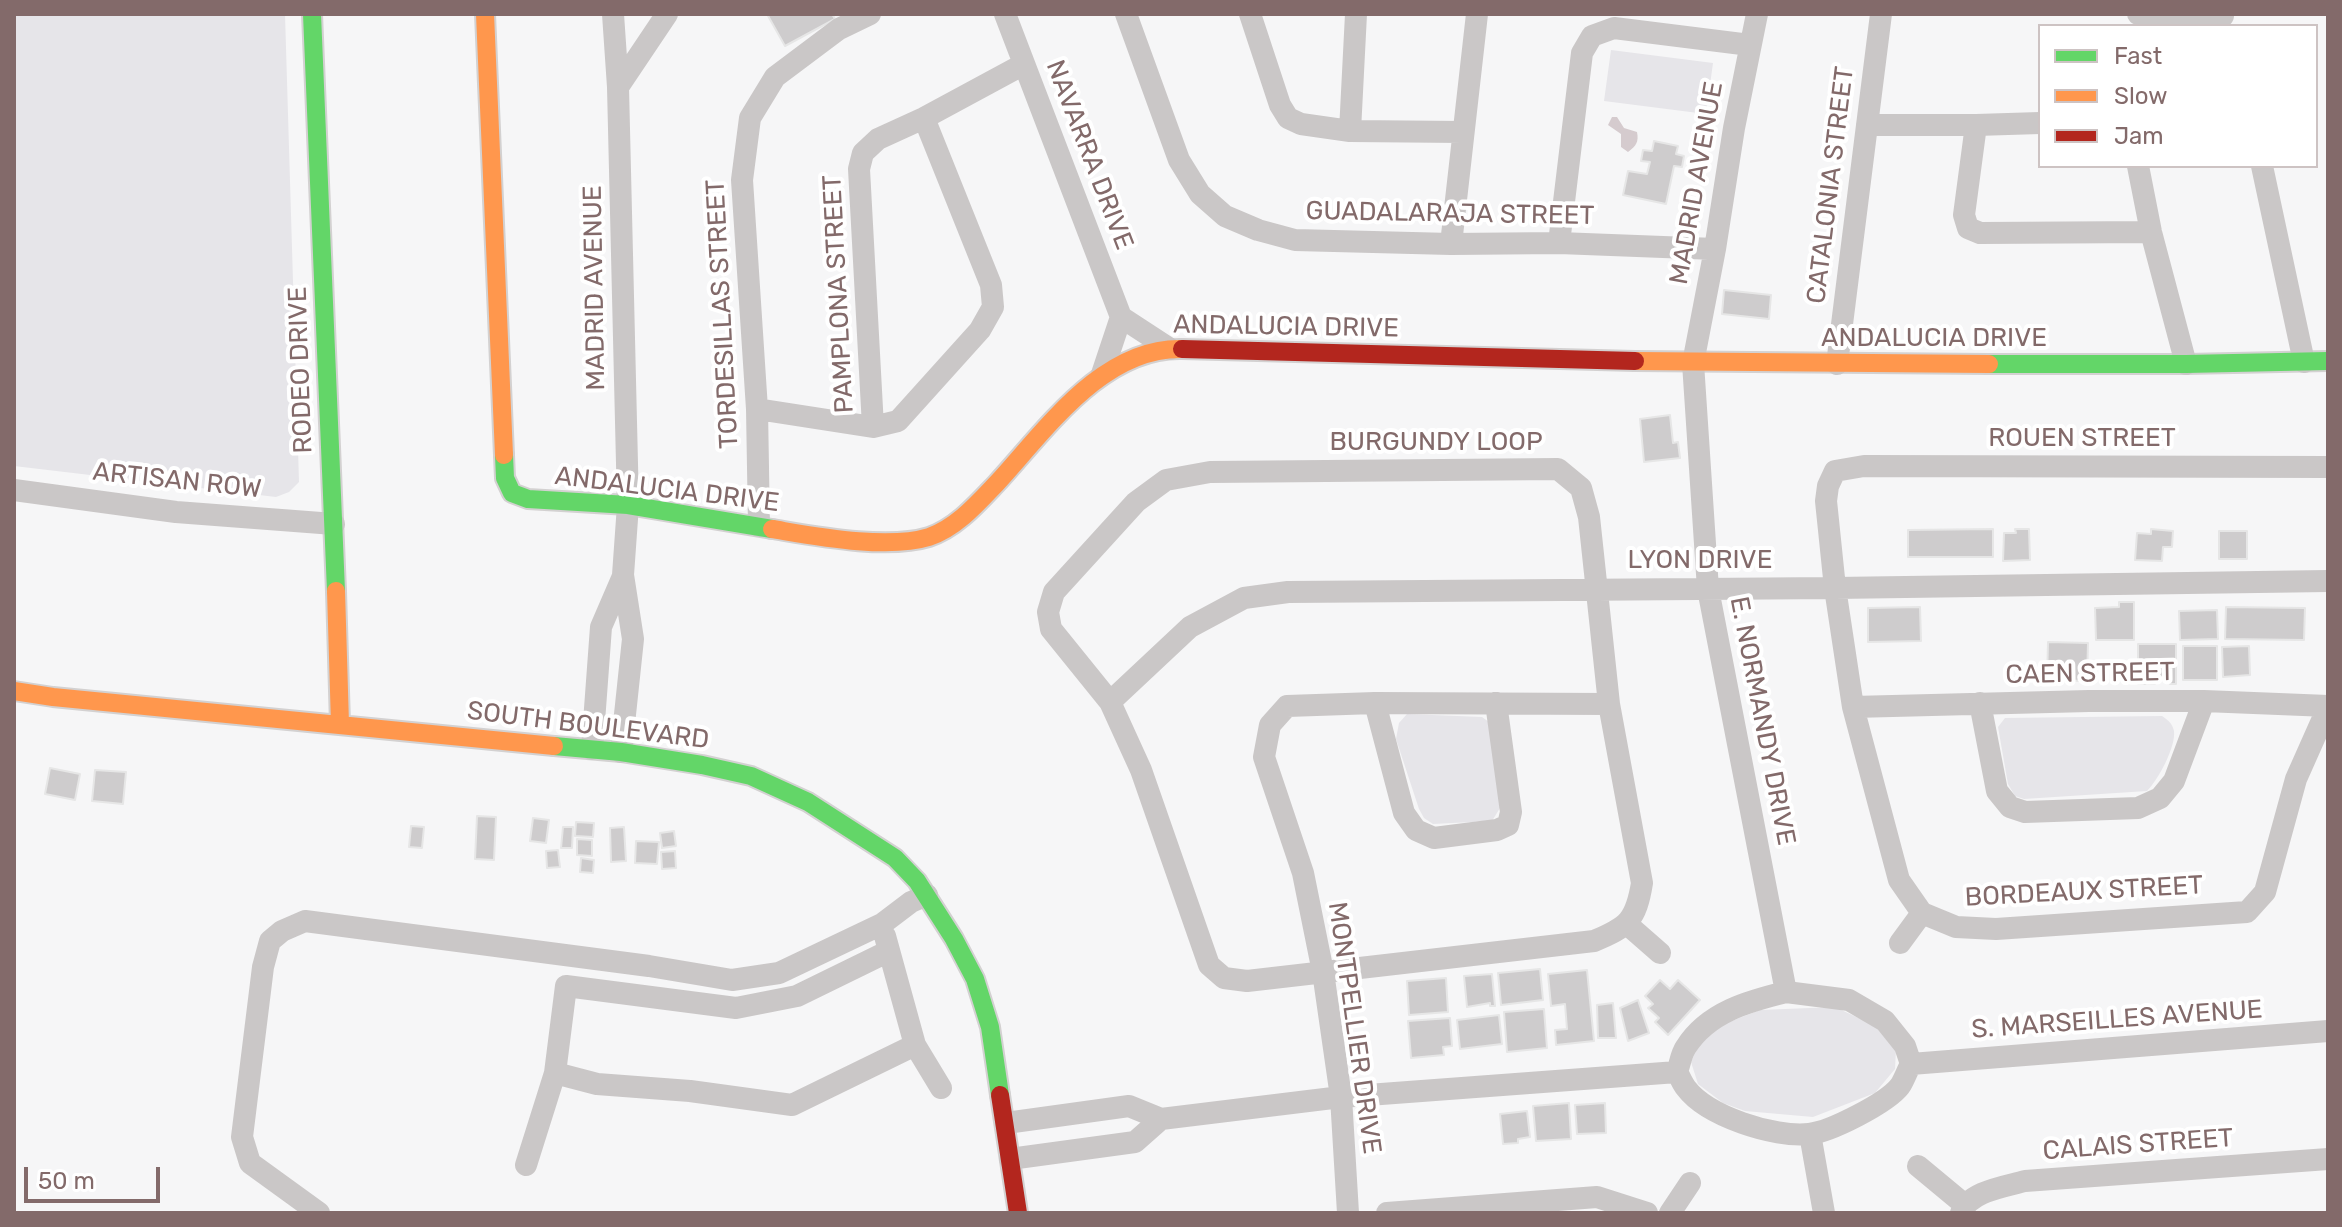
<!DOCTYPE html>
<html>
<head>
<meta charset="utf-8">
<style>
  body { margin:0 }
  #map { position:relative; width:2342px; height:1227px; overflow:hidden; background:#f6f6f7; font-family:Rubik,sans-serif }
  canvas { display:block }
  .frame { position:absolute; inset:0; border:16px solid #836a6a; pointer-events:none }
  .legend { position:absolute; left:2038px; top:24px; width:280px; height:144px; box-sizing:border-box; background:#fff; border:2px solid #cdc3c3; margin:0; padding:10px 14px; list-style:none; font-size:24px; color:#836a6a }
  .legend li { display:flex; align-items:center; gap:16px; height:40px }
  .legend b { width:40px; border:2px solid #cdc3c3 }
  .scale { position:absolute; left:24px; top:1167px; width:136px; height:36px; box-sizing:border-box; border:4px solid #836a6a; border-top:0; padding-left:10px; font-size:24px; line-height:28px; white-space:nowrap; color:#836a6a; -webkit-text-stroke:6px #fff; paint-order:stroke }
</style>
</head>
<body>
<div id="map">
<canvas width="2342" height="1227"></canvas>
<div class="frame"></div>
<ul class="legend">
<li><b style="height:10px;background:#63d668"></b>Fast</li>
<li><b style="height:10px;background:#ff974d"></b>Slow</li>
<li><b style="height:10px;background:#b3261e"></b>Jam</li>
</ul>
<div class="scale">50 m</div>
</div>
<script>
const context = document.querySelector('canvas').getContext('2d');
context.lineJoin = 'round';
function fill(path, color) {
  context.fillStyle = color;
  context.fill(path, 'evenodd');
}
function trace(path, color, width, dash) {
  context.strokeStyle = color;
  context.lineWidth = width;
  context.lineCap = dash ? 'butt' : 'round';
  context.setLineDash(dash || []);
  context.stroke(path);
}
function drawText(font, color, halo, rows, align = 'center') {
  context.font = font + ' Rubik,sans-serif';
  context.lineWidth = 8;
  context.setLineDash([]);
  context.textBaseline = 'middle';
  context.strokeStyle = halo;
  context.fillStyle = color;
  for (const [text, x, y, turn = 0] of rows) {
    context.save();
    context.translate(x, y);
    context.rotate((+turn || 0) * Math.PI / 180);
    context.textAlign = isNaN(turn) ? turn : align;
    if (halo) context.strokeText(text, 0, 0);
    context.fillText(text, 0, 0);
    context.restore();
  }
}
const green = new Path2D(`
  M14,14h271l14,468 -10,10 -13,5 -262,-31z
  M1611,50l102,13 -7,51 -102,-13z
  M1407,714l75,3 7,5 11,86 -8,13 -59,3 -9,-6 -5,-9 -23,-70 3,-16z
  M2162,716c6,4 10,7 12,15 2,16 -16,49 -27,60l-123,8 -9,-3 -7,-12 -10,-57 7,-9z
  M1835,1007l47,22 14,20 -1,20 -20,24 -62,24 -68,-6 -22,-8 -25,-19 -7,-22 8,-18 22,-19 39,-15z`);
const water = new Path2D(`
  M1612,117h5l7,11 13,4c2,10 -1,14 -9,20l-7,-5v-13l-13,-9z`);
const building = new Path2D(`
  M767,14h65l3,5 -50,27z
  M1654,141l24,5 -2,8 8,2 -2,11 -8,-1 -8,38 -43,-9 5,-24 19,3 3,-12 -9,-1 2,-11 9,1z
  M1724,290l47,5 -2,24 -47,-5z
  M1670,415l3,28 5,-1 2,16 -36,4 -4,-43z
  M1993,529v28h-85v-27z
  M2015,529h14l1,31 -27,1 1,-28h12z
  M2151,529l22,2 -1,16h-9l-1,14 -27,-1 2,-27 14,1z
  M2219,531h28v28h-28z
  M2119,602h15v38h-38l-1,-32 24,-1z
  M1920,607l1,34 -53,1v-34z
  M2226,607l79,1 -1,32 -79,-1z
  M2217,610l1,29 -38,1 -1,-29z
  M2048,642l40,1 -1,38 -40,-1z
  M2138,644h38v40h-6v-5h-16l1,5h-17z
  M2183,646h34v34h-34z
  M2249,646l1,29 -27,2 -1,-30z
  M50,768l30,6 -5,26 -30,-6z
  M95,770l31,2 -3,32 -31,-3z
  M477,816l19,1 -2,43 -19,-1z
  M533,818l16,2 -3,23 -16,-2z
  M576,822l18,1 -1,14 -18,-1z
  M411,826l13,1 -2,21 -13,-1z
  M563,827h10l-1,21h-11z
  M624,827l2,34 -15,1 -1,-34z
  M674,831l2,15 -14,2 -2,-15z
  M577,839l15,1v16l-15,-1z
  M636,841l23,1 -2,22 -22,-1z
  M558,850l2,17 -13,1 -1,-17z
  M675,851l1,17 -14,1 -1,-17z
  M581,858l13,2 -1,13 -13,-1z
  M1540,969l3,31 -42,5 -3,-32z
  M1587,970l7,71 -38,4 -1,-15 12,-1 -2,-25 -14,2 -3,-32z
  M1492,974l3,32h-5v-3l-23,4 -3,-31z
  M1446,978l2,34 -39,3 -2,-34z
  M1660,980l10,9 8,-9 22,20 -32,35 -13,-13 4,-4 -11,-10 5,-4 -8,-8z
  M1638,1000l11,33 -21,8 -8,-33z
  M1613,1003l3,35h-18l-1,-33z
  M1544,1009l3,39 -40,4 -3,-40z
  M1499,1015l3,29 -42,5 -3,-29z
  M1450,1018l2,28 -9,1 1,8 -33,3 -3,-37z
  M1569,1103l2,36 -35,2 -3,-35z
  M1605,1103l1,30 -29,1 -2,-29z
  M1527,1111l3,26 -12,2v4l-15,1 -3,-30z`);
const street = new Path2D(`
  M613,14l5,73
  M1005,14l116,303
  M1126,14l53,146 21,34 25,22 33,14 37,10 156,4 108,-1 156,6
  M1250,14l30,91 8,13 13,6 49,7 113,1
  M1757,14l-23,114 -19,121 -22,114 15,226 78,403
  M2138,14l85,2
  M1867,125h109l64,-2
  M1976,125l-12,90 4,13 12,5 171,-1
  M1350,131l6,-117
  M2138,166l13,66 35,132
  M2262,166l42,196
  M1559,243l23,-190 10,-17 22,-8 136,17
  M1451,244l26,-230
  M1121,317l49,32
  M1837,364l44,-350
  M1102,374l19,-57
  M757,409l116,18 25,-6 82,-91 13,-23 -2,-22 -67,-167
  M873,427l-14,-258 4,-16 15,-14 46,-21 100,-54
  M2328,467l-464,-1 -29,5 -7,15 -2,15 9,87 18,119 46,173 23,33 34,14 40,2 251,-17 18,-20 31,-113 32,-72
  M1558,469l23,19 8,29 20,187 33,179c-6,37 -14,44 -48,58l-347,40 -23,-3 -15,-13 -68,-195 -31,-68 -59,-73 -3,-17 6,-20 82,-90 30,-22 44,-8z
  M14,490l162,22 158,12
  M759,526l-2,-117 -15,-229 8,-62 25,-41 64,-48 31,-15
  M1110,702l80,-75 54,-29 44,-6 547,-4 493,-7
  M1375,703l29,110 12,17 18,8 63,-8 11,-5 3,-13 -15,-109
  M1980,703l17,88 13,16 15,5 113,-4 22,-10 14,-17 30,-80
  M1853,707l236,-6h115l124,5
  M592,749l9,-122 22,-51
  M621,752l12,-113 -10,-64 5,-70 -10,-418 49,-73
  M1628,925l32,28
  M885,936l30,109 26,43
  M1900,943l22,-30
  M1786,992l63,8 36,21 20,25 6,18c-4,7 -7,16 -11,22 -13,17 -70,46 -91,48 -35,4 -102,-18 -123,-46 -4,-5 -6,-11 -9,-16 3,-8 4,-18 9,-25 22,-35 63,-46 100,-55z
  M1911,1064l417,-33
  M555,1073l42,11 93,7 102,14 123,-60
  M1006,1123l123,-17 32,13 180,-22 336,-25
  M1810,1134l14,79
  M1010,1159l125,-17 26,-23
  M526,1165l29,-92 11,-87 170,22 61,-12 92,-45
  M1918,1166l47,39
  M319,1213l-69,-50 -8,-26 21,-170 7,-26 12,-10 23,-10 344,45 83,14 47,-7 103,-49 29,-22 16,-7
  M1348,1213l-7,-116 -18,-125 -20,-99 -39,-116 6,-32 17,-19 88,-3 234,1
  M1387,1213l210,-16 50,16
  M1670,1213l20,-30
  M1961,1213c9,-22 43,-26 64,-32l303,-22`);
const fast = new Path2D(`
  M312,14l24,577
  M1989,364h197l142,-3
  M504,455l1,23 7,15 16,6 100,6 144,24
  M554,746l67,6 81,13 49,11 57,26 87,56 22,23 37,58 21,40 15,48 10,68`);
const slow = new Path2D(`
  M485,14l19,441
  M1635,361l354,3
  M772,529c43,7 115,21 157,8 27,-9 48,-33 67,-53 49,-53 106,-137 186,-135
  M336,591l4,133
  M14,691l39,6 501,49`);
const jam = new Path2D(`
  M1182,349l453,12
  M1000,1095l18,118`);
const streetNames = [
  ["NAVARRA DRIVE",1089,155,69],
  ["MADRID AVENUE",1697,183,-80],
  ["CATALONIA STREET",1831,185,-83],
  ["GUADALARAJA STREET",1450,214,1],
  ["MADRID AVENUE",595,288,-91],
  ["PAMPLONA STREET",839,294,-93],
  ["TORDESILLAS STREET",723,314,-93],
  ["ANDALUCIA DRIVE",1286,327,1],
  ["ANDALUCIA DRIVE",1934,338],
  ["RODEO DRIVE",301,370,-92],
  ["ROUEN STREET",2082,438],
  ["BURGUNDY LOOP",1436,442],
  ["ARTISAN ROW",177,481,6],
  ["ANDALUCIA DRIVE",667,490,7],
  ["LYON DRIVE",1700,560],
  ["CAEN STREET",2090,674,-1],
  ["E. NORMANDY DRIVE",1762,721,79],
  ["SOUTH BOULEVARD",588,726,7],
  ["BORDEAUX STREET",2084,892,-3],
  ["S. MARSEILLES AVENUE",2117,1020,-4],
  ["MONTPELLIER DRIVE",1354,1028,82],
  ["CALAIS STREET",2138,1145,-4]
];
fill(green, '#e6e5e9');
fill(water, '#d5cbce');
fill(building, '#cecccd');
trace(building, '#e6e6e6', 2);
trace(fast, '#d3d1d1', 22);
trace(slow, '#d3d1d1', 22);
trace(jam, '#d3d1d1', 22);
trace(street, '#cac7c7', 22);
trace(fast, '#63d668', 18);
trace(slow, '#ff974d', 18);
trace(jam, '#b3261e', 18);
drawText('26px', '#836a6a', '#fff', streetNames);
</script>
</body>
</html>
